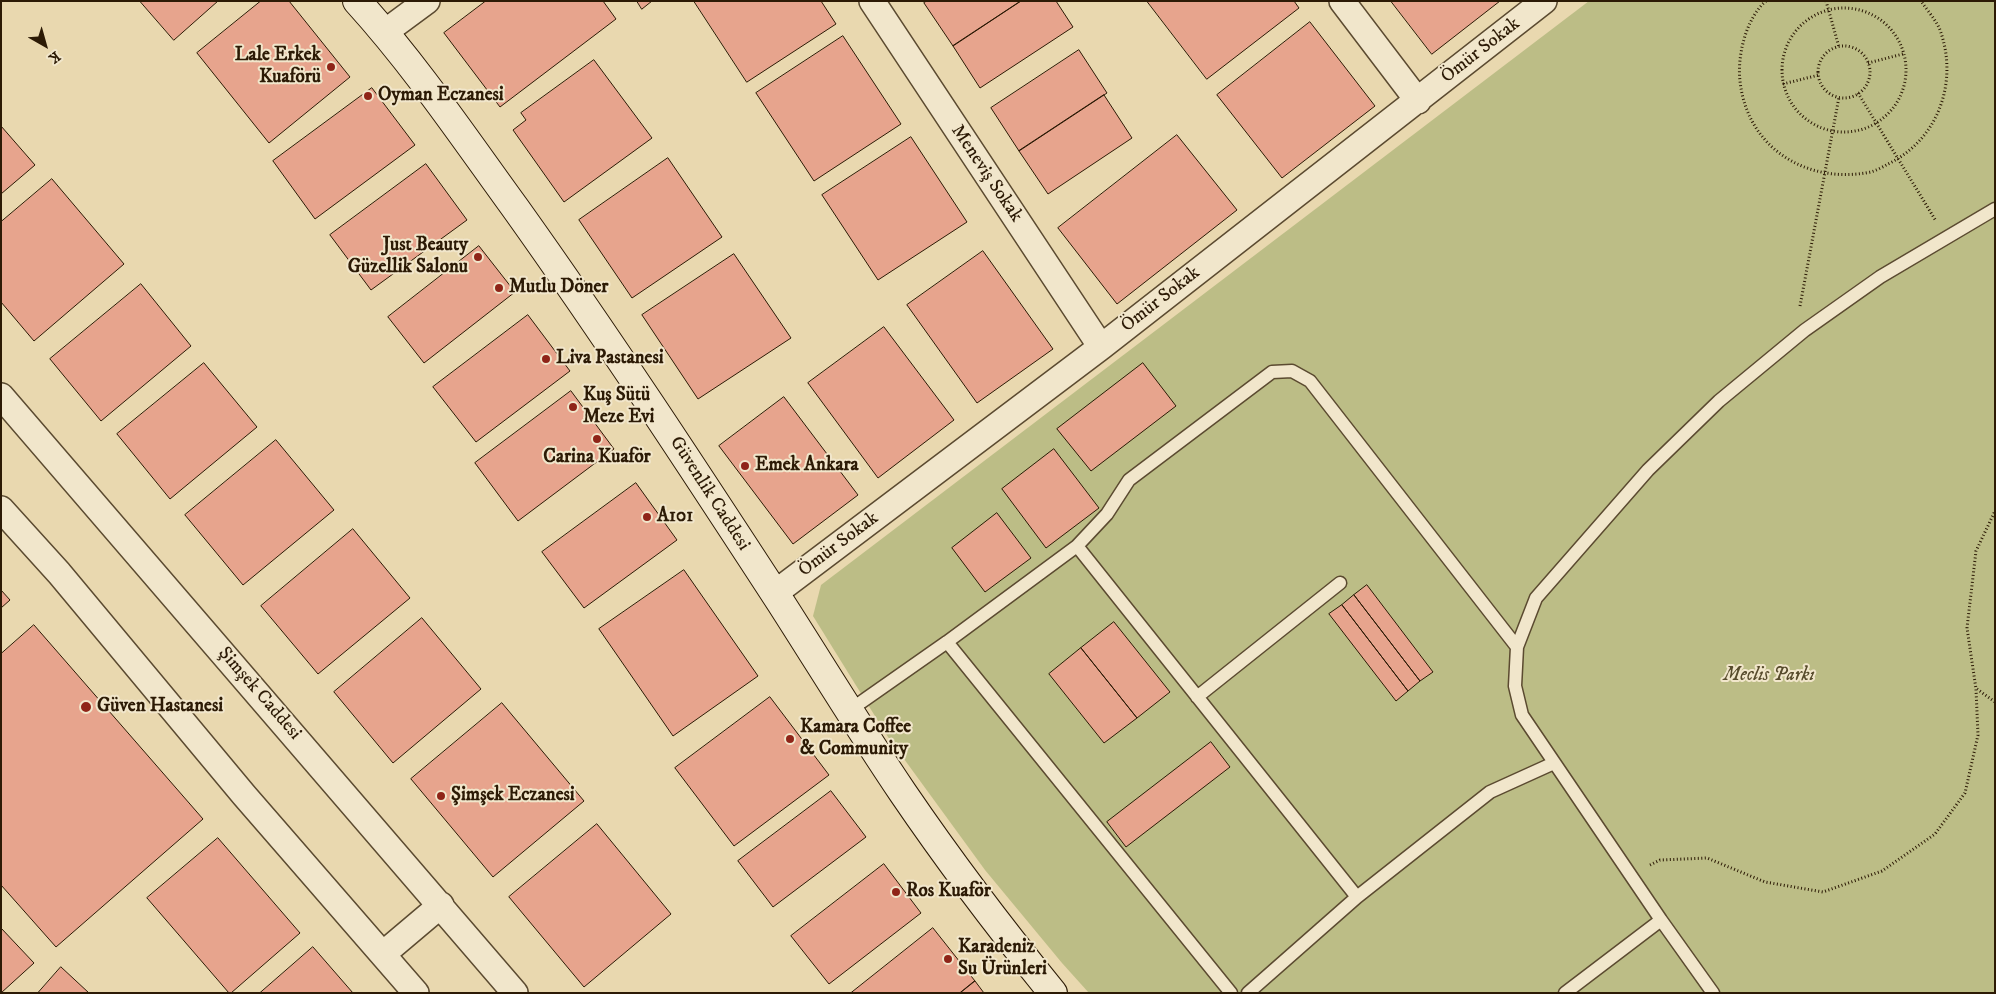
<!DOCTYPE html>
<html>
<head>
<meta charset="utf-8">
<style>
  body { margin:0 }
  #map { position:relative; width:1996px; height:994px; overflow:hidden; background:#e9d8af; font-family:"IM FELL DW Pica",serif }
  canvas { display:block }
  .frame { position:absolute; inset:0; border:2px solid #2c1a05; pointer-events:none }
  .north { position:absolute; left:20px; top:20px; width:50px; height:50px; -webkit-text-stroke:4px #f1e6cb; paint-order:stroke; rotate:142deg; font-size:14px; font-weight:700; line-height:20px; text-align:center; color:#2c1a05 }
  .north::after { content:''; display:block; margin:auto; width:18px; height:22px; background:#2c1a05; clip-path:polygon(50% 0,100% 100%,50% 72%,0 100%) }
</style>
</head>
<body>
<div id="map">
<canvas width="1996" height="994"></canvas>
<div class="frame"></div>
<div class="north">K</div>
</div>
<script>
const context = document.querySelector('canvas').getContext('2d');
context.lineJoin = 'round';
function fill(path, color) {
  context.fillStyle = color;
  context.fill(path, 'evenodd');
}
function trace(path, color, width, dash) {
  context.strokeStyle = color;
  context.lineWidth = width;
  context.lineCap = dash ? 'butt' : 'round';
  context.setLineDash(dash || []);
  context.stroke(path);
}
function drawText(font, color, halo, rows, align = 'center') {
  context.font = font + ' "IM FELL DW Pica",serif';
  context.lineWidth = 4;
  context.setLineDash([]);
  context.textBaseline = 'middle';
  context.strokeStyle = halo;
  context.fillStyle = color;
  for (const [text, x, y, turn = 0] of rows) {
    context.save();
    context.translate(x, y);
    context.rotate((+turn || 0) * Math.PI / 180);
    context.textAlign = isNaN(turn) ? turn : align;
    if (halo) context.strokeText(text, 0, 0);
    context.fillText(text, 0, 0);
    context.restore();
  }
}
const green = new Path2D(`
  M1589,1h406v992h-906l-27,-30 -77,-93 -97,-133 -75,-121 8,-31z`);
const building = new Path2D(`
  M140,1h78l-44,39z
  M261,1h28l61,76 -81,66 -72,-90z
  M486,1h117l13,18 -116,88 -56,-74z
  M637,1h15l-10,8z
  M694,1h127l15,23 -89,58z
  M927,1h94l-68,45 -29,-43z
  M1021,1h35l17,26 -93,61 -27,-42z
  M1147,1h147l5,7 -92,71z
  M1391,1h109l-68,53z
  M1310,22l65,84 -93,72 -65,-83z
  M843,36l58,88 -87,57 -58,-88z
  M1079,50l28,43 -88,58 -28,-43z
  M594,60l58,78 -88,64 -51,-72 13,-10 -5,-7z
  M372,88l43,57 -100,74 -42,-58z
  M1104,95l28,43 -84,56 -29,-43z
  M1,126l34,39 -34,29z
  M1177,135l60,75 -120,94 -59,-76z
  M911,137l56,85 -89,58 -56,-85z
  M668,158l54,79 -90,61 -53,-78z
  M426,164l41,56 -96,70 -41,-55z
  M52,179l72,85 -90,77 -33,-39v-80z
  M479,246l36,46 -91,71 -36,-46z
  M983,251l70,98 -76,54 -70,-98z
  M734,254l57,84 -93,61 -56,-84z
  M141,284l50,62 -90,75 -51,-62z
  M528,315l42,56 -94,71 -43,-55z
  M884,327l70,93 -76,58 -70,-95z
  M204,363l53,64 -87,72 -53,-65z
  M1143,363l33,43 -85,65 -34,-42z
  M571,391l43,58 -96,72 -43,-58z
  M784,397l74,98 -65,49 -74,-98z
  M276,440l58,70 -91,75 -58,-70z
  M1054,449l45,59 -53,40 -44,-59z
  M636,483l41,57 -93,68 -42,-56z
  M997,513l34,45 -46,34 -33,-44z
  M353,529l57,69 -92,76 -57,-68z
  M684,570l74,106 -85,60 -74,-107z
  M1367,585l66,87 -13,9 -66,-86z
  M1,590l9,10 -9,8z
  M1354,595l66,86 -12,10 -66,-86z
  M1342,605l66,86 -12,10 -67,-87z
  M422,618l59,71 -88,74 -59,-71z
  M1114,622l56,70 -33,26 -56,-70z
  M34,625l169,194 -147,128 -55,-62v-231z
  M1081,648l56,70 -33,25 -55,-69z
  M770,697l59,78 -95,71 -59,-78z
  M502,703l82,98 -91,76 -82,-98z
  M1211,742l19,25 -104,80 -19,-25z
  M831,791l35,46 -93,70 -35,-46z
  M597,824l74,90 -87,73 -75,-90z
  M218,838l82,95 -69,60h-2l-82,-95z
  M884,864l37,49 -92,71 -38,-48z
  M1,928l33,35 -33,30z
  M933,928l42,53 -15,12h-109z
  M313,947l40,46h-93z
  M61,967l28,26h-51z
  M975,981l9,12h-24z`);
const path = new Path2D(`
  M1766,1c-20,17 -29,55 -26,80 7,67 67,104 131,91 6,-2 12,-5 17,-8 50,-24 71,-82 52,-134 -4,-10 -13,-20 -19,-29
  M1826,1l13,46
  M1782 70a62 62 0 1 1 124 0a62 62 0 1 1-124 0Z
  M1818 72a26 26 0 1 1 52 0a26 26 0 1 1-52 0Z
  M1868,63l35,-9
  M1783,84l36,-9
  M1858,93l78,128
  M1800,306l39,-209
  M1977,689l18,13
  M1650,865l10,-5 47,-2 58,24 58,10 59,-21 53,-37 30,-41 13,-58 -2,-46 -9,-61 9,-77 19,-40`);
const lane = new Path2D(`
  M1077,546l280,351
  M947,642l284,351
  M1197,697l143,-114
  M850,710l97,-68 130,-96 30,-32 22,-34 143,-108 20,-1 18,10 207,266
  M1248,993l109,-96 133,-105 64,-29
  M1565,993l96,-73
  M1713,993l-52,-73 -139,-205 -7,-29 2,-39 19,-49 112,-128 71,-69 86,-71 75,-53 115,-68`);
const street = new Path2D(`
  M872,1l229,346
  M1342,1l76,100
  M385,32l42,-31
  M1,396l514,597
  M1,509l58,64 185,222 172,198
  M775,593l326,-246 443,-346
  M383,954l58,-49`);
const secondary = new Path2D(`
  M357,1c59,65 108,138 159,208 92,129 179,262 265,394 41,64 80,128 122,190 47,69 97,135 150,200`);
const markers = [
  [331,67,5,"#8f2418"],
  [368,96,5,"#8f2418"],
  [478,257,5,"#8f2418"],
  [499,288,5,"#8f2418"],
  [546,359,5,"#8f2418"],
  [573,407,5,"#8f2418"],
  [597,439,5,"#8f2418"],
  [745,466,5,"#8f2418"],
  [647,517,5,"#8f2418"],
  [86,707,6,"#8f2418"],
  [790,739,5,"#8f2418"],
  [441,796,5,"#8f2418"],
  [896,892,5,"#8f2418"],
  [948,959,5,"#8f2418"]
];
const streetNames = [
  ["Ömür Sokak",1481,51,-38],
  ["Meneviş Sokak",986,174,56],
  ["Ömür Sokak",1161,300,-38],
  ["Güvenlik Caddesi",709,494,57],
  ["Ömür Sokak",839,545,-37],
  ["Şimşek Caddesi",259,694,49]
];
const poiNames = [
  ["Lale Erkek",321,56,"right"],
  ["Kuaförü",321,78,"right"],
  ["Oyman Eczanesi",378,96],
  ["Just Beauty",468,246,"right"],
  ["Güzellik Salonu",468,268,"right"],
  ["Mutlu Döner",509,288],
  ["Liva Pastanesi",556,359],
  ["Kuş Sütü",583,396],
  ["Meze Evi",583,418],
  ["Carina Kuaför",597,458,"center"],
  ["Emek Ankara",755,466],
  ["A101",657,517],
  ["Güven Hastanesi",97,707],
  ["Kamara Coffee",800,728],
  ["& Community",800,750],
  ["Şimşek Eczanesi",451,796],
  ["Ros Kuaför",906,892],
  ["Karadeniz",958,948],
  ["Su Ürünleri",958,970]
];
const parkNames = [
  ["Meclis Parkı",1769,676]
];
fill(green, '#bcbd86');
fill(building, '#e7a48d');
trace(building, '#2c1a05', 1);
trace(lane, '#5b4a30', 15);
trace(street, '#5b4a30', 28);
trace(secondary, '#2c1a05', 30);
trace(path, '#2c1a05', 3, [1, 2.5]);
trace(lane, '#f1e6cb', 12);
trace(street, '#f1e6cb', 25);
trace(secondary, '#f1e6cb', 28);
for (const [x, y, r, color] of markers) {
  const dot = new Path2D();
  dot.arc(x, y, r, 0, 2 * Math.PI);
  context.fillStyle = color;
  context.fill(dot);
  trace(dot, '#f1e6cb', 2);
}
drawText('19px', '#2c1a05', '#f1e6cb', streetNames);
drawText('bold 19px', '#2c1a05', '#f1e6cb', poiNames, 'left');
drawText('italic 19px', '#574b2c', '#f1e6cb', parkNames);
</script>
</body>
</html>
